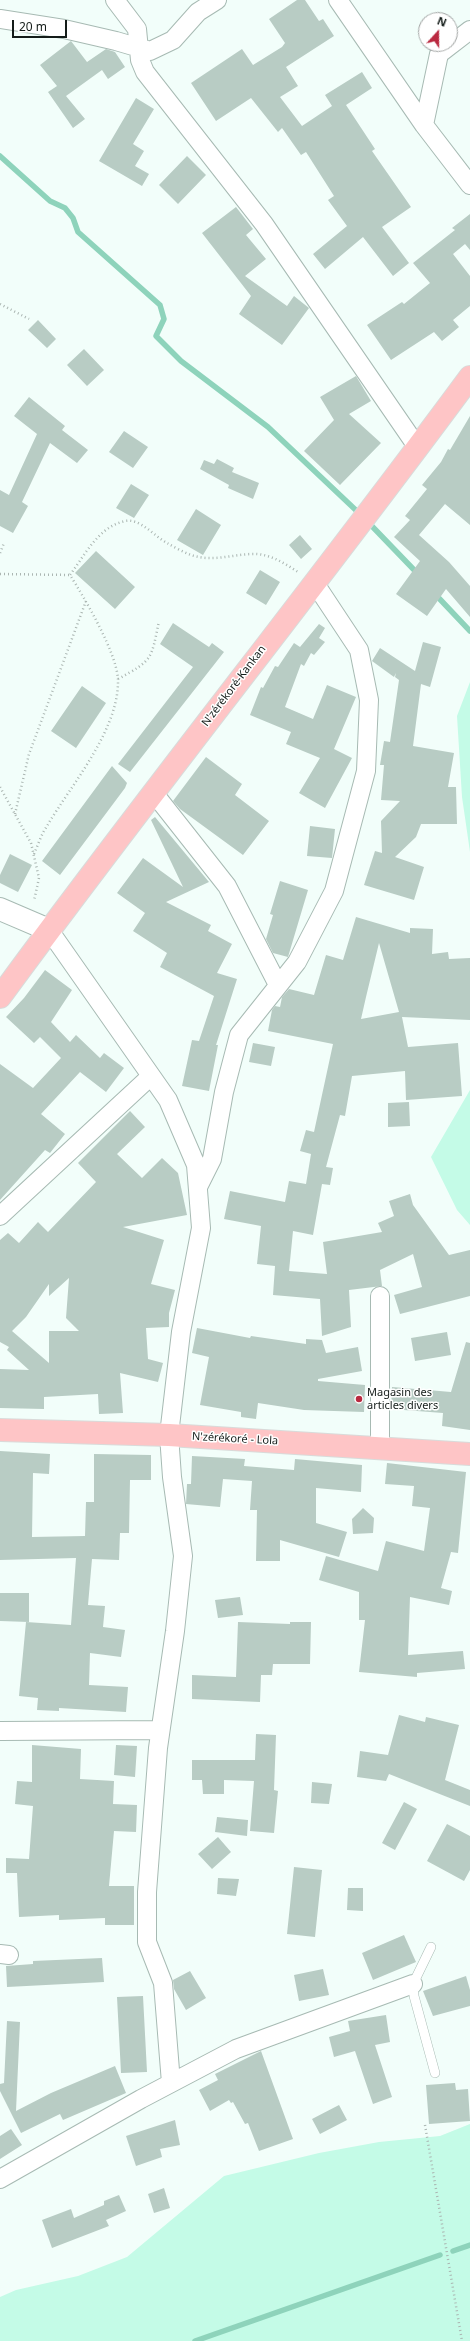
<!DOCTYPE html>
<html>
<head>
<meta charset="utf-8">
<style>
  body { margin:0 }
  #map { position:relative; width:470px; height:2341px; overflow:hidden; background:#f2fefa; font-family:"Noto Sans",sans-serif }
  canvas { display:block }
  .north { position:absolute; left:418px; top:12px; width:40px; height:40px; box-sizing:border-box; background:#fff; border:1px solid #a1a4a3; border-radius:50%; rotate:21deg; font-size:11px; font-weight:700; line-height:16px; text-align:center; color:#141c19 }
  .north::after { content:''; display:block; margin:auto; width:14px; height:18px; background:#ba2940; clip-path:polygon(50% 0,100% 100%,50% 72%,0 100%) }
  .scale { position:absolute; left:12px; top:20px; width:55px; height:18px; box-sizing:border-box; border:2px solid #141c19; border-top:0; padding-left:5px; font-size:12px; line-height:14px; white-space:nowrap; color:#141c19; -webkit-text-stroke:3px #fff; paint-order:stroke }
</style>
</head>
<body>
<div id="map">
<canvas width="470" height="2341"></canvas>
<div class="north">N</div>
<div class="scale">20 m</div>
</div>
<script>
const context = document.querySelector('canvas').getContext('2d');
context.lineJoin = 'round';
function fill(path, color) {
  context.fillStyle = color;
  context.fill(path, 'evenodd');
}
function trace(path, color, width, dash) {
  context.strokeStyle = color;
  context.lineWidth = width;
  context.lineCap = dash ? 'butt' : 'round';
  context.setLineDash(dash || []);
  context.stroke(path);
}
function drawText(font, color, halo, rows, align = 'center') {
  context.font = font + ' "Noto Sans",sans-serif';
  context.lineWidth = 3;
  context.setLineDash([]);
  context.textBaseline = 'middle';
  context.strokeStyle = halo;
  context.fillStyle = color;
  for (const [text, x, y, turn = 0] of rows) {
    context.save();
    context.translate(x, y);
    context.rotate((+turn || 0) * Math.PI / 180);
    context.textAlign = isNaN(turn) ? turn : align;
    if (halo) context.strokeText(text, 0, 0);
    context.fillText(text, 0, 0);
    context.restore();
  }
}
const green = new Path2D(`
  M470,682v170l-8,-55 -5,-81z
  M470,1090v135l-13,-15 -26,-53z
  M470,2124v217h-470v-44l16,-7 62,-14 49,-19 97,-81 95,-23 60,-11 61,-6z`);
const stream = new Path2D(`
  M0,156l50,45 15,7 8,10 5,14 82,73 4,14 -8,17 25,25 87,66 93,88
  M367,521l51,53
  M435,594l35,37
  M453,2251l17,-6
  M195,2341l245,-86`);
const building = new Path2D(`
  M297,0h8l14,21 4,-2 11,17 -48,31 12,19 -18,11 22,29 30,-20 -7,-11 37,-23 10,16 -26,17 29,44 -3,2 39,56 -29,20 27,36 -16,13 -30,-39 -38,32 -12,-15 34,-28 -19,-26 6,-4 -28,-44 -5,3 -19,-27 -4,4 -27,-34 -35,23 -25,-38 51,-34 11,16 29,-18 3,-4 -16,-24z
  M71,41l16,21 19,-13 9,3 10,15 -17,12 -6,-9 -36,26 19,23 -12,9 -25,-36 9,-6 -17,-21z
  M136,98l18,11 -21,35 11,7 -9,15 14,8 -7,12 -43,-25z
  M187,156l19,19 -28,29 -19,-19z
  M236,207l17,22 -7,6 20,24 -21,17 42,30 7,-10 15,12 -27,37 -43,-31 12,-18 -49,-63z
  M470,214v36l-5,-6 -12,10 17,22v30l-17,14 6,7 -17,14 -8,-9 -43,28 -24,-35 35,-23 2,2 26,-21 -17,-20 42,-33 -3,-2z
  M38,320l18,19 -9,9 -19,-18z
  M84,349l20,21 -17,16 -20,-21z
  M356,376l15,25 -22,13 32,29 -41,42 -36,-34 30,-31 -14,-23z
  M29,397l36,29 -3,4 26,20 -11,13 -27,-20 -28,59 6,4 -15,27 -13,-7v-36l9,5 28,-61 -23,-18z
  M470,416v109l-25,-21 -26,31 30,27 21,24v31l-24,-28 -19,27 -31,-22 24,-33 -26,-24 16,-17 -5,-4 22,-27 -5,-4 19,-23 7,-13 2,1z
  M124,431l24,16 -15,21 -24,-16z
  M217,459l17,9 -2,4 27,11 -6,16 -25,-11 1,-3 -29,-16 4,-9 10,4z
  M131,484l18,11 -15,23 -18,-10z
  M196,509l25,16 -18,30 -26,-15z
  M300,535l12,14 -11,10 -12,-14z
  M96,551l39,36 -20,22 -40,-36z
  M260,570l20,12 -14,23 -20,-12z
  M173,623l36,24 3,-4 12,9 -94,120 -12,-8 75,-97 -33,-23z
  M319,624l6,4 -6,10 6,4 -11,13 -3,-2 -7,13 -3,-2 -16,43 28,12 14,-34 29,12 -22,52 18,9 -27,50 -26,-15 21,-35 -34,-14 5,-12 -41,-17 11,-28 2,1 12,-22 3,1 16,-24 6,4z
  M423,642l18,5 -11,40 -9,-3 -8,62 41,7 -6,34h8l1,37h-36l-5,13 -21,20 29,10 -10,33 -50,-15 11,-34 7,2 -1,-32 19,-20 -19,-1 3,-35h-4l4,-24 6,1 9,-62 -4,-3 1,-4 -2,4 -22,-16 8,-13 35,23z
  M82,686l24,17 -30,45 -25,-17z
  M206,757l36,27 -7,11 34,26 -26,34 -63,-46 -7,-8z
  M112,766l15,17 -2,5 -65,87 -18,-14z
  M155,817l54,65 -43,20 45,23 -3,6 24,13 -15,29 20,6 -21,66h2l-9,46 -27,-5 10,-46 7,1 15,-45 -54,-29 7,-14 -34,-22 12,-18 -28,-20 26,-35 40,29 -32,-67z
  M310,826l25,3 -3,29 -25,-2z
  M10,854l22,11 -14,27 -18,-9v-8z
  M280,881l28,9 -20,67 -15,-4 -7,-14 7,-24 -3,-1z
  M356,917l54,16v-5l23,1 -1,25 16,-2 1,7 21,-1v62l-68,-3 6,30 50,-4 4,53 -56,4 -1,-29 -53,5 -7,40 -5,-1 -14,52 7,1 -3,17 -8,-1 -9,51 -20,-4 -4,40 38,3 -4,-32 59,-10 -4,-9 16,-7 -5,-15 21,-7 3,11 36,50 21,-5v46l-70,18 -6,-19 28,-8 -9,-33 -33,16 2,16 -33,4 2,37 -29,9 -2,-37 -47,-4 2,-29 -18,-2 4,-38 -37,-7 6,-28 55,11 4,-21 17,3 5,-30 -11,-3 6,-21 8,2 19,-88 -65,-13 4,-21 3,-4 5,1 2,-10 7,-8 25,6 12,-40 17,5zM379,943l20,69 -38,7 5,-22z
  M45,970l27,20 -21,32 19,20 6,-7 24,23 4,-5 20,15 -18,24 -26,-20 -39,42 24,20 -15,19 -5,-3 -45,50v-136l33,24 28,-30 -21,-21 -6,6 -28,-26 18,-19z
  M253,1043l22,4 -4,19 -22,-4z
  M409,1102l1,24 -22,1v-24z
  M130,1111l15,16 -28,27 25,24 20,-20 16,15 9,42 -64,12 41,13 -13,44 24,6 -6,23v14l-23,1 2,31 15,4 -5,19 -38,-9 3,40 -24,1 -1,-20 -54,3v12l-44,-1v-39l29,1 -22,-20 2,-3 -9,-5v-102l8,-7 11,10 19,-21 10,10 48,-50 -18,-19zM69,1278l-3,40 13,13h-30v32l-37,-32 14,-14 23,-33v12z
  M197,1328l53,10 1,-2 55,8v-5l16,1 4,13 32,-6 4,24 -44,8v2l47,4 -1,27 -60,-2 -46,-7 -2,16 -15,-2v-5l-41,-7 9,-48 -17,-4z
  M447,1332l4,23 -36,6 -4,-23z
  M466,1342l4,1v87l-28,-4 1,-13 -52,-4 1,-22 59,5z
  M0,1451l50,3 -1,20 -16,-1 -1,64 53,-1 1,-34h8v-48l57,1v25h-21l-1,53h-9l-1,27 -27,-1 -4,46 17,1 -2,21 22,3 -4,27 -31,-4 -1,32 39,2 -2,25 -67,-4v3l-22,-1 1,-12 -19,-2 7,-74 45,3 5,-67 -76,2z
  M192,1456l53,3 -1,7 50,4 1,-11 67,6 -1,27 -45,-4v35l31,9 -8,25 -59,-17v21h-24l1,-51h-7l2,-29 -29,-2 -3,28 -34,-3 1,-20h4z
  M387,1463l79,9 -8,81 -7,-1 -10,36 11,3 -3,14 -39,-8 -2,58 55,-4 2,18 -48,4v4l-58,-5 6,-52h-6v-28l-40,-12 7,-24 52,15 8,-30 38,10 6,-43 -18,-2 2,-20 -29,-2z
  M363,1508l11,10 -1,15 -20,1 -1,-15z
  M0,1593h29v29l-29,-1z
  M240,1597l3,18 -25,3 -3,-18z
  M238,1622l52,2v-2h21l-1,42h-37l-1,11h-11l-1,27 -68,-3v-24l44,2z
  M399,1715l26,7 1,-5 33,8 -14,55 25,10v16l-81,-32 -3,7 -29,-4 3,-26 28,4z
  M256,1734l20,1 -2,55 4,1 -4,42 -24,-2 4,-50 -30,-1v14h-21l-1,-14h-10v-20h63z
  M32,1745l49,4 -1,30 34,2 -1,23 24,1 -1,27 -22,-1 -5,55h25v39h-29v-7l-46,2v-5l-40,2 -2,-44h-11v-15l23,1 4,-53 -18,-2 2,-23 15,1z
  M116,1745l21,1 -2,31 -21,-2z
  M312,1782l20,2 -3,20 -18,-1z
  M404,1802l13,7 -22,41 -13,-7z
  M217,1817l31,3 -1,16 -32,-4z
  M447,1824l23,12v34l-6,11 -37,-20z
  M218,1837l13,15 -19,17 -14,-15z
  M294,1867l28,3 -7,67 -28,-3z
  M218,1878l21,1 -3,17 -19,-2z
  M348,1888h15v23l-16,-1z
  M404,1935l12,27 -43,18 -11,-27z
  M102,1958l2,24 -97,5 -1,-21 27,-2v-3z
  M323,1969l6,26 -30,6 -5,-26z
  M190,1971l16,27 -20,12 -12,-21 -1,-9z
  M466,1976l4,14v16l-37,10 -10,-25z
  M143,1996l4,76 -26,1 -4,-76z
  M386,2015l4,27 -15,3 17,52 -19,7 -18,-53 -21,6 -5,-20 21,-6 -2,-10z
  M7,2021l13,1 -4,89 35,-18 64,-27 11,27 -63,27 -3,-6 -39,19 -21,-42v-7l4,-1z
  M261,2051l32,88 -34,12 -11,-28 -3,1 -12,-22 -2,1 -2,-3 -19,11 -11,-21 19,-10 -3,-6z
  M455,2083l1,7 12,-1 2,32 -41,3 -3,-39z
  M339,2105l8,15 -27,14 -8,-15z
  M175,2120l5,25 -20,4 2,8 -26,9 -10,-30z
  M11,2129l11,16 -22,14v-23z
  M164,2188l6,20 -16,5 -6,-19z
  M119,2195l7,16 -20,9 3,6 -57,22 -10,-28 29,-11 3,9 30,-13v-4z`);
const path = new Path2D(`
  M0,304l29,15
  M0,553l4,-10
  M0,574l70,1
  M118,679c35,-19 33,-19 41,-58
  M0,787l31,56 8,35 -5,23
  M15,814l14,-60 57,-153
  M34,854c4,-9 7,-19 13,-28 24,-41 72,-96 71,-146 -1,-27 -33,-81 -48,-105 15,-20 28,-48 55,-54 15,-3 29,15 42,22 7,4 16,9 24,12 21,7 39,0 60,-1 18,-1 33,9 47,18
  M425,2125l37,216`);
const lane = new Path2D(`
  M431,1947l-18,37 1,12 21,77`);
const street = new Path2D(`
  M115,0l22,29 3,31 5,12 119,152 154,224
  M338,0l86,125 46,60
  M0,19l64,10 52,12 34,10 23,-11 25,-28 19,-12
  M424,125l15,-71 31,-24
  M153,792l74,94 51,99
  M49,930l119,170 28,65 5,63 -20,104 -12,103 3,42 11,79 -8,75 -17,117 -11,144v50l16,41 8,100
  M198,1187l14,-28 12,-67 15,-57 58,-73 37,-71 32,-120 3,-71 -10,-50 -45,-68
  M0,1216l151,-140
  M380,1447v-151
  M0,1731l160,-1
  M0,1954l9,1
  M0,2179l141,-80 95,-50 177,-65`);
const secondary = new Path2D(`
  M0,909l49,21`);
const highway = new Path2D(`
  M0,997c153,-209 316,-411 470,-620
  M0,1430l169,5 301,19`);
const markers = [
  [359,1399,4,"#ba2940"]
];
const streetNames = [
  ["N'zérékoré-Kankan",234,686,-53],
  ["N'zérékoré - Lola",235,1439,3]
];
const poiNames = [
  ["Magasin des",367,1393],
  ["articles divers",367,1406]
];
fill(green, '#c4fbe7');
trace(stream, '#8ed3bb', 5.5);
fill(building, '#b8ccc4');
trace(lane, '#a7bab3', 10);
trace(street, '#a7bab3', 20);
trace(secondary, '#a7bab3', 24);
trace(highway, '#d9dbda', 24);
trace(path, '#abb6b2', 2.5, [1, 3]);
trace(lane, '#fff', 9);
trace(street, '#fff', 18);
trace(secondary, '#fff', 22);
trace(highway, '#fec5c6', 22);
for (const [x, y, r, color] of markers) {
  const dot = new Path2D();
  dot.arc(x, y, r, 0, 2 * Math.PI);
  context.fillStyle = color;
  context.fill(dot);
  trace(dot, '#fff', 1.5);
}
drawText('11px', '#141c19', '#fff', streetNames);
drawText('11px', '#141c19', '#fff', poiNames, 'left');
</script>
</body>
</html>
